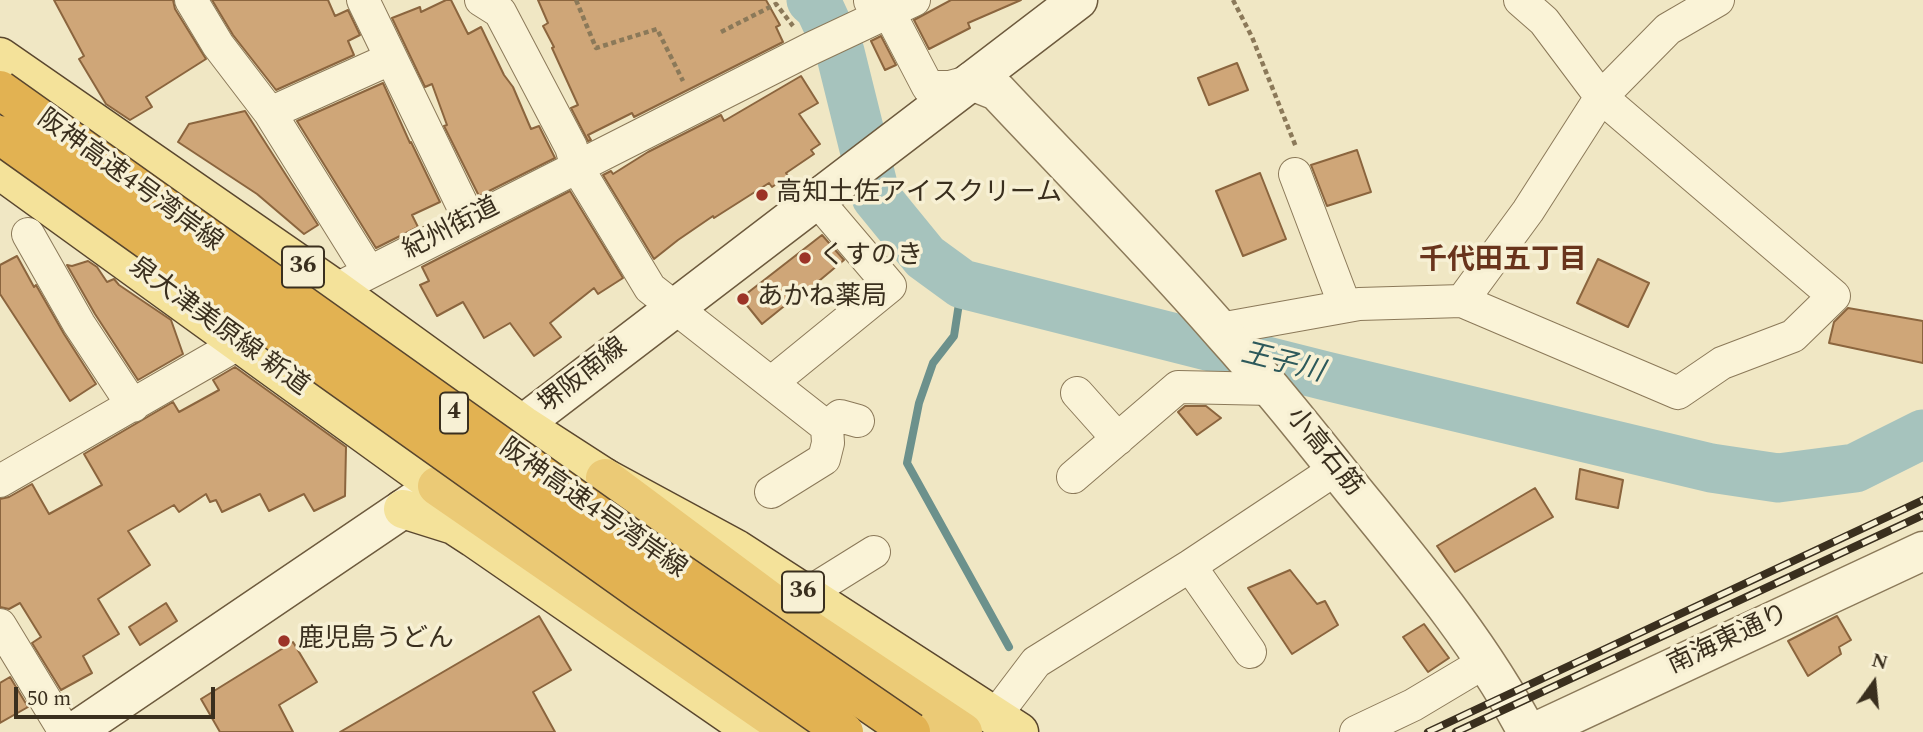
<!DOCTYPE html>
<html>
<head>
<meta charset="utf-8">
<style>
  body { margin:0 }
  #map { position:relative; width:1923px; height:732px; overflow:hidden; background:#f0e7c4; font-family:Spectral,serif }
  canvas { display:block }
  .north { position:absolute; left:1839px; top:648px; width:70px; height:70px; -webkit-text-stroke:5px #f7f0d4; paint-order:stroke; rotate:15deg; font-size:19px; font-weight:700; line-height:28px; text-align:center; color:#3a2f1e }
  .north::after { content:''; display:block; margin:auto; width:24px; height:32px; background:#3a2f1e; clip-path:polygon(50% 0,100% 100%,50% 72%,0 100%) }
  .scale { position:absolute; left:14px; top:687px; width:201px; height:32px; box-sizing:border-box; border:4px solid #3a2f1e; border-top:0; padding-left:9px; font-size:21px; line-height:24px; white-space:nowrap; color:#3a2f1e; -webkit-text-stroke:5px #f7f0d4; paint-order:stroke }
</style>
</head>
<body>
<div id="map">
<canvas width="1923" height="732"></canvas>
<div class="north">N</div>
<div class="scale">50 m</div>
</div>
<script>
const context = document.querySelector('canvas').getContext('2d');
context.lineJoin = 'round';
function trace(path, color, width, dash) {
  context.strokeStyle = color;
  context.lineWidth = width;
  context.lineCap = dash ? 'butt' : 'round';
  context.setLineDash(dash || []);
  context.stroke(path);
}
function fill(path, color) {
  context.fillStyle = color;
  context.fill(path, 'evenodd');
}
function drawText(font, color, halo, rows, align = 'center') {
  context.font = font + ' Spectral,"Noto Sans JP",serif';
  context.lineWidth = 7;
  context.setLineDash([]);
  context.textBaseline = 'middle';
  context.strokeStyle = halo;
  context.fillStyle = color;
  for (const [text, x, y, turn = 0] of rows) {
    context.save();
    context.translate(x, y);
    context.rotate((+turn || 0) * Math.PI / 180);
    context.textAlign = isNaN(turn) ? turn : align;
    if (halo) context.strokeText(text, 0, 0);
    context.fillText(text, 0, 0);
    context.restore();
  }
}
const stream = new Path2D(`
  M962,284l-8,52 -21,27 -14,40 -12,60 102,184`);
const river = new Path2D(`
  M811,0l8,7 21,45 36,145 49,60 37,27 364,92 385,92 67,10 77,-10 68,-34`);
const building = new Path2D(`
  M54,0h119l2,9 31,50 -60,38 6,10 -22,13 -24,-16 -27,-45 5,-3z
  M212,0h116l7,16 13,-6 12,25 -12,6 6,14 -78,35 -43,-55z
  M446,0h5l17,34 13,-7 23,48 9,12 18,42 8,-3 16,32 -76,38 -35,-70 3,-1 -15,-41 -7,3 -33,-69 28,-11 1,5z
  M538,0h228l14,25 -4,2 7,15 -149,75 -2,-4 -44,22 3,5 -3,1 -17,-33 7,-3 -26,-57 2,-1 -11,-21 5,-3z
  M951,0h70l-53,23 2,5 -41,21 -15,-29z
  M881,36l15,29 -11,5 -14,-29z
  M1237,63l11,27 -39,15 -11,-27z
  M801,76l17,27 -19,11 21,30 -9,6 3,4 -28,19 2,3 -16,11 -3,-4 -55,35 -1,-2 -35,24 -24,19 -51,-84 8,-4 2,3 35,-22 73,-37 3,6z
  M383,83l27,60 1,-1 29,60 -28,13 6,12 -42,21 -79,-127z
  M245,111l73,114 -14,9 -47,-40 -79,-52 11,-18z
  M1357,150l14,42 -44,14 -16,-41z
  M1260,173l26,66 -43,17 -27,-65z
  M570,191l53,87 -25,16 -4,-6 -44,35 11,14 -27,19 -24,-33 -26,15 -21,-36 -26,14 -17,-31 9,-4 -7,-14z
  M822,235l22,25 -49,41 -2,-2 -31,25 -21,-26z
  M17,256l17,31 2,-2 28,49 32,50 -26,17 -70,-107v-29z
  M1598,259l51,24 -21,44 -51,-24z
  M88,261l9,6 10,15 7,-3 5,6 52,35 12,34 -45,26 -43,-66 -28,-49 5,1z
  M1848,308l75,13v42l-94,-20 5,-21z
  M235,367l111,80 -1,49 -31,15 -10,-17 -35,17 -9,-17 -38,18 -6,-12 -6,2 -4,-8 -27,18 -5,-7 -46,26 22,34 -52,34 21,35 -36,22 9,17 -31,17 -29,-47 9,-6 -21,-34 -11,6 -9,-2v-108l9,-2 23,-13 17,30 53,-29 -18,-31 89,-52 6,10 40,-22 -6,-10z
  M1185,406h21l15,12 -24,17 -19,-23z
  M1580,469l43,11 -5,28 -42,-9z
  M1535,488l18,29 -98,55 -18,-26z
  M1290,570l27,34 8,-3 13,24 -46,29 -44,-66z
  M166,603l11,18 -37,24 -11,-18z
  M539,616l32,54 -38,22 22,40h-215z
  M1837,616l14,24 -12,7 2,7 -33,22 -20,-35z
  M1424,624l25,34 -21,14 -25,-35z
  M293,642l24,40 -38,23 14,27h-73l-19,-33z
  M10,677l18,30 -28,16v-40z`);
const path = new Path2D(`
  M576,0l20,48 61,-19 26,52
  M1233,0l19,37 44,110
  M721,32l55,-28 17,22`);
const minor = new Path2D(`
  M191,0l27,45 52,68 99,159
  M363,0l107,221
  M481,0l19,12 71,135 6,20 73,121 177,139
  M870,1l23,19 35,67h22l22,-6
  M270,113l120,-54
  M1295,174l50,132
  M28,234l51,90 54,82
  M317,299l493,-250 104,-49
  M1462,301l216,92 44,-30 71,-27 41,-40 -233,-199 -57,-76 -24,-21
  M1220,329l139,-25 103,-3 66,-90 73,-114 67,-68 50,-29
  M771,383l119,-97 -74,-87
  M1077,393l41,46
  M1073,477l105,-90 94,2
  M0,481l257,-148
  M771,492l53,-33 4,-16 -1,-16 13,-11 18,5
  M1190,566l60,86
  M808,596l13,-11 53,-33
  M0,625l65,107
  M995,716l41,-54 154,-96 146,-97
  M1356,732l57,-27 72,-43`);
const tertiary = new Path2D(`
  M972,81l25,10c75,80 153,158 225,241 46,51 89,105 132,159 62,76 127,153 173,241
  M1535,732l388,-181`);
const secondary = new Path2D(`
  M498,443l580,-443
  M74,732l357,-242`);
const primary = new Path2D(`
  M0,57l335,232 188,136 82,53 131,71 283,183
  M0,170l437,316
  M403,509l51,16 20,13 281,194`);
const trunk = new Path2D(`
  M605,478l196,146 162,108
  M437,486l356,246`);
const rail = new Path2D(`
  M1428,732l495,-232
  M1456,732l467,-217`);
const motorwayBridge = new Path2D(`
  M0,90l668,475 243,167
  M0,135l642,457 202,140`);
const markers = [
  [762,195,7,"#9c3327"],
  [805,258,7,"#9c3327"],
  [743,299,7,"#9c3327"],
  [284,641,7,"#9c3327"]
];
const shields = [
  [303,267,42],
  [454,413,28],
  [803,592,42]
];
const shieldNames = [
  ["36",303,267],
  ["4",454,413],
  ["36",803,592]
];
const streetNames = [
  ["阪神高速4号湾岸線",129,182,36],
  ["紀州街道",452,230,-27],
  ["泉大津美原線 新道",218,328,36],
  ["堺阪南線",584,377,-38],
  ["小高石筋",1323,453,51],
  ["阪神高速4号湾岸線",592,510,35],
  ["南海東通り",1729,641,-25]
];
const poiNames = [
  ["高知土佐アイスクリーム",776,195],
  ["くすのき",819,258],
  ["あかね薬局",757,299],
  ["鹿児島うどん",298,641]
];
const neighbourhoodNames = [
  ["千代田五丁目",1503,263]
];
const waterNames = [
  ["王子川",1282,365,14]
];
trace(stream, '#6c918c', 8);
trace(river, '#a6c3bd', 49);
fill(building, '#cfa678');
trace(building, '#8b653e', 2);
trace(minor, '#8b7959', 34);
trace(tertiary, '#8b7959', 41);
trace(secondary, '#6d5a3d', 41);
trace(primary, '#59462e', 41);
trace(trunk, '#59462e', 41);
trace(path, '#8b7959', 4.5, [5, 3.5]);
trace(minor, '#faf3d7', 32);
trace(tertiary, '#faf3d7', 38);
trace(secondary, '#faf3d7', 38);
trace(primary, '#f4e29a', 38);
trace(trunk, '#ebca76', 38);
trace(rail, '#3a2f1e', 8);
trace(rail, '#f7f0d4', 5, [16]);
trace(motorwayBridge, '#59462e', 41, []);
trace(motorwayBridge, '#e2b252', 38);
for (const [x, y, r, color] of markers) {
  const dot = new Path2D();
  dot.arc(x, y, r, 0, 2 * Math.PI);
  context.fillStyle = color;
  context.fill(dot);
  trace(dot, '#f7f0d4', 2.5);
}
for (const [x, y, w] of shields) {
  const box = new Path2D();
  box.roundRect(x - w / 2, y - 20.5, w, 41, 5);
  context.fillStyle = '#f7f0d4';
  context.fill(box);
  trace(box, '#3a2f1e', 2);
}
drawText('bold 24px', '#3a2f1e', null, shieldNames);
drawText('26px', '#3a2f1e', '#f7f0d4', streetNames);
drawText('26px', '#3a2f1e', '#f7f0d4', poiNames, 'left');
drawText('bold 28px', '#69341c', '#f7f0d4', neighbourhoodNames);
drawText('italic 28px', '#2d595b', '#f7f0d4', waterNames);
</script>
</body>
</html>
